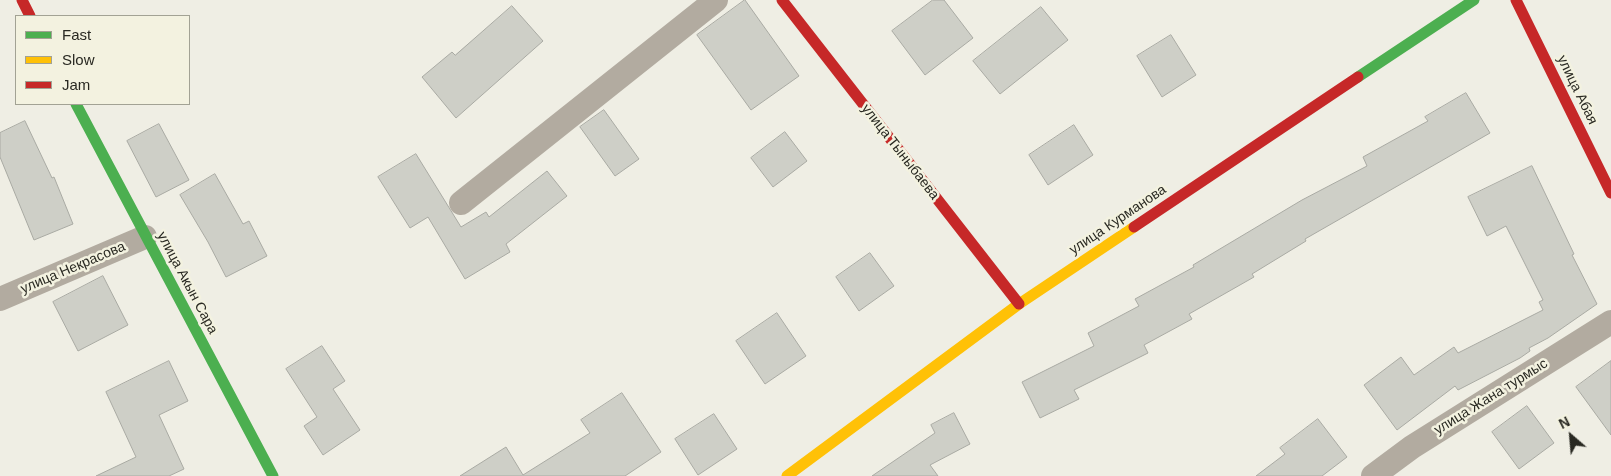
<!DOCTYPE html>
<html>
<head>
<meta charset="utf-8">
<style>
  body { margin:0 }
  #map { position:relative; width:1611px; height:476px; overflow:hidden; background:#efeee4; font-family:Helvetica,sans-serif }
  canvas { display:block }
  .legend { position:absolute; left:15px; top:15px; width:175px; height:90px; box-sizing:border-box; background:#f3f2e0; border:1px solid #a2a294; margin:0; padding:6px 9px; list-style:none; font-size:15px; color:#292922 }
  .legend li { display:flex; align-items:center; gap:10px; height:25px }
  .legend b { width:25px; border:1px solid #a2a294 }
  .north { position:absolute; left:1546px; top:411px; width:50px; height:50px; -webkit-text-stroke:4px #f3f2e0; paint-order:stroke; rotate:333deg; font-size:14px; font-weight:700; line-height:20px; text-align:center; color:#292922 }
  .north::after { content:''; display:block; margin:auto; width:18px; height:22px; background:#292922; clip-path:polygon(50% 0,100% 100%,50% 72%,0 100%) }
</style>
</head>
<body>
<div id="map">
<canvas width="1611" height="476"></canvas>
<ul class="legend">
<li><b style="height:6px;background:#4caf50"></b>Fast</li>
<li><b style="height:6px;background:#ffc107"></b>Slow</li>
<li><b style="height:6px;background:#c62828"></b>Jam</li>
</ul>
<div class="north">N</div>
</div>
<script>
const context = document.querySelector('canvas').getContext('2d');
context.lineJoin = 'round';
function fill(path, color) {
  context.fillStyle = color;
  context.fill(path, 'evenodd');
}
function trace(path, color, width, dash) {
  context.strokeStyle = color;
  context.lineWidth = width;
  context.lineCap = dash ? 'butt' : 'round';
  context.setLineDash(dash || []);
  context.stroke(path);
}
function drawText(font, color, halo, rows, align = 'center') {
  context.font = font + ' Helvetica,sans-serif';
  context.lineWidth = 5;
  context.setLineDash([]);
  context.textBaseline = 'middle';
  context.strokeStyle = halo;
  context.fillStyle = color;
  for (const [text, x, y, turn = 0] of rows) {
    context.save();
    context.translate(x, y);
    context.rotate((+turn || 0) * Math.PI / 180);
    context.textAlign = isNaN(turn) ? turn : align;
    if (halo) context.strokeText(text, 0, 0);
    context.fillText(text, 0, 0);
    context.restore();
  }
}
const building = new Path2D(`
  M745,0l54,76 -48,34 -54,-75z
  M933,0h11l29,38 -48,37 -33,-44z
  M512,6l31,35 -87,77 -34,-41 30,-25 3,3z
  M1041,7l27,33 -68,54 -27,-33z
  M1171,35l25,40 -34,22 -25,-41z
  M1466,93l24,40 -185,106 1,2 -54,33 2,3 -65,37 3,5 -48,26 4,8 -74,37 5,9 -39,19 -18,-36 72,-36 -6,-13 51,-27 -4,-7 59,-32 -1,-2 109,-65 65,-34 -4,-9 65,-36 -3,-4z
  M604,110l35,49 -24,17 -35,-49z
  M25,121l27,57 2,-1 19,47 -39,16 -34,-83v-24z
  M159,124l30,56 -33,17 -29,-56z
  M1074,125l19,30 -45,30 -19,-30z
  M785,132l22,29 -34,26 -22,-29z
  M416,154l45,73 25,-15 3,5 58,-46 20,25 -61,48 4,8 -45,27 -37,-62 -18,11 -32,-51z
  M1532,166l42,88 -2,1 25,49 -49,34 -19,10 1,3 -10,7 -62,32 -3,-4 -58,44 -33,-45 37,-28 13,18 40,-28 4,6 85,-43 -4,-8 4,-2 -37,-74 -19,10 -19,-39z
  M215,174l28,50 6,-3 18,35 -41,21 -18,-35 -28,-47z
  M870,253l24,33 -35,25 -23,-34z
  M103,276l25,49 -50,26 -25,-49z
  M777,313l29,43 -41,28 -29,-43z
  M322,346l23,35 -12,8 27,41 -37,25 -19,-29 13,-9 -31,-48z
  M169,361l19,40 -29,14 25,54 -15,7h-73l40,-19 -30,-65z
  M1611,361v74l-35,-48z
  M622,393l39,59 -36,24h-165l46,-29 17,28 67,-42 -9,-13z
  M1527,406l27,37 -35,26 -27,-37z
  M954,413l16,31 -40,21 8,11h-66l63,-43 -4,-8z
  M714,414l23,35 -39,26 -23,-36z
  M1318,419l29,38 -25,19h-66l29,-22 -5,-6z`);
const street = new Path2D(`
  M461,203l255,-203
  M0,299l145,-62
  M1373,476l39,-29 199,-125`);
const fast = new Path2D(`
  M1358,77l116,-77
  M76,104l197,372`);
const slow = new Path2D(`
  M787,476l232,-172 115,-77`);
const jam = new Path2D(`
  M22,0l8,16
  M782,0l237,304
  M1516,0l95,193
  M1134,227l224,-150`);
const streetNames = [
  ["улица Абая",1577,90,64],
  ["улица Тыныбаева",900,152,52],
  ["улица Курманова",1118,220,-34],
  ["улица Некрасова",73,268,-23],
  ["улица Акын Сара",187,283,62],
  ["улица Жана турмыс",1491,397,-32]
];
fill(building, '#cecfc7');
trace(building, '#a9aaa3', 1);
trace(street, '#b2aba0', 24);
trace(fast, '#4caf50', 11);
trace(slow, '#ffc107', 11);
trace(jam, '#c62828', 11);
drawText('14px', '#292922', '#f3f2e0', streetNames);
</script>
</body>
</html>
